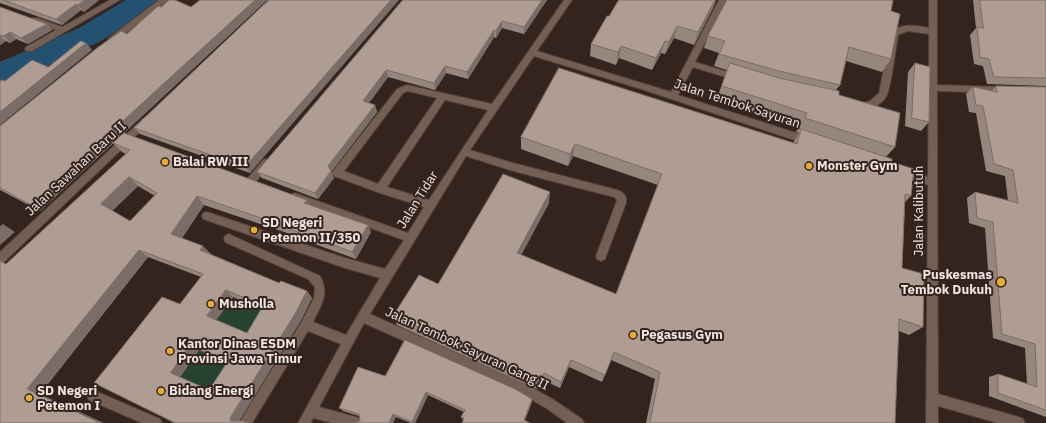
<!DOCTYPE html>
<html>
<head>
<meta charset="utf-8">
<style>
  body { margin:0 }
  canvas { display:block; background:#34241d }
</style>
</head>
<body>
<canvas width="1046" height="423"></canvas>
<script>
const context = document.querySelector('canvas').getContext('2d');
context.lineJoin = 'round';
function fill(path, color) {
  context.fillStyle = color;
  context.fill(path, 'evenodd');
}
function trace(path, color, width, dash) {
  context.strokeStyle = color;
  context.lineWidth = width;
  context.lineCap = dash ? 'butt' : 'round';
  context.setLineDash(dash || []);
  context.stroke(path);
}
function drawText(font, color, halo, rows, align = 'center') {
  context.font = font + ' "IBM Plex Sans",sans-serif';
  context.lineWidth = 4;
  context.setLineDash([]);
  context.textBaseline = 'middle';
  context.strokeStyle = halo;
  context.fillStyle = color;
  for (const [text, x, y, turn = 0] of rows) {
    context.save();
    context.translate(x, y);
    context.rotate((+turn || 0) * Math.PI / 180);
    context.textAlign = isNaN(turn) ? turn : align;
    if (halo) context.strokeText(text, 0, 0);
    context.fillText(text, 0, 0);
    context.restore();
  }
}
const green = new Path2D(`
  M233,297l38,16 -17,25 -39,-16z
  M199,350l37,16 -19,29 -37,-18z`);
const river = new Path2D(`
  M126,0h35l-4,7 -58,35 -88,41 -11,3v-24l79,-34z`);
const minor = new Path2D(`
  M110,0h10l-88,51h-6l-1,-2 1,-2 30,-17 -24,-8v-4h6l24,9z
  M159,0h9l-53,42h-6l-1,-2 1,-2z
  M564,0h8l-35,51 134,41 48,-92h8l-32,62 46,14 1,2 -4,3 -45,-14 -15,28 134,43 2,3 -2,3 -3,1 -168,-56 -107,-33 -64,94 43,13 104,27c7,2 10,6 9,13l-21,56 -4,2 -4,-2 -1,-3 20,-53 1,-3 -3,-3 -101,-26 -47,-15 -96,158 154,69 30,17 28,19 2,4h-17l-21,-15 -30,-17 -152,-68 -45,84 37,10 4,2 2,4h-29l-20,-5 -2,5h-13l43,-79 -33,-13 -56,92h-13l63,-102 12,-23 1,-11 -7,-8 -83,-37 -1,-3 1,-3 4,-2 4,2 87,40c10,18 1,29 -7,46l33,13 34,-57 -35,-10 -142,-49 -1,-3 1,-3 4,-1 138,46 40,11 19,-29 -112,-40 -2,-3 2,-3 3,-1 113,40 16,-26 -44,-14 -46,-17 -2,-3 2,-3 63,-81 10,-4 85,19zM408,91l29,7 -59,86 -34,-13 59,-78zM445,100l43,10 -59,90 -42,-13z
  M929,0h8v85l68,2 4,3 -4,3 -68,-2 1,303 81,23 4,2 2,4h-27l-60,-17v17h-12l2,-238 -29,-10 -2,-3 2,-3 3,-1 26,9 1,-143 -21,-3 -10,4c-2,12 -7,54 -12,62 -6,9 -16,13 -27,13l-4,-3 1,-2 14,-4 9,-8 12,-61c12,-9 24,-7 38,-4z
  M146,117l3,2 2,2 -2,2 -145,139 -4,2v-12l143,-133z
  M266,159l3,1 2,3 -2,3 -15,18h-6l-2,-3 2,-3 15,-18z
  M93,390l67,29 2,4h-20l-53,-23 -2,-4 2,-4z`);
const wall = new Path2D(`
  M0,0h99l-15,12 -3,-2 -19,15 -62,-22z
  M200,0h67l-227,211 -40,-21v-64l127,-92 34,-27h30z
  M269,0l-19,173 -110,-39 -6,-6z
  M403,0h144l-23,34 -22,-6 -6,10 -2,-1 -26,42 -22,-6 -11,17 -47,-13 -19,26 6,2 2,7 -46,60 3,6 -16,21 -56,-21 -5,-6z
  M619,0h97l-2,6 -20,39 -20,-7 -9,16 -4,-1 -9,17 -33,-12 -3,7 -26,-9 1,-12z
  M973,0h73v86l-59,-2 -4,-18 -9,-2 -4,-29 6,-7z
  M0,7l47,17 5,6 -24,14 -12,-5 -6,4 -4,-2 -6,4z
  M891,11v48l-9,13 -36,-11 -6,24 -4,5 3,5 56,52 -9,10 6,5 19,34 -6,6 -3,66 21,59 -14,8 -10,-4 -4,92h-249l9,-44 -44,-19 -9,22 -33,-15 -9,21 -17,-8 -1,2 -2,-1 -3,8 -140,-64 -4,-9 45,-32 111,-81 -28,52 95,39 42,-109 -85,-29 -5,10 -47,-17v-12l272,6 6,-10 -3,-1 2,-5 -82,-26 11,-31 -13,-4 5,-13 -15,-5 4,-12z
  M915,63l14,59 -8,9 -16,-5 3,-54z
  M996,86l50,1v330l-57,-21v-19l9,-3 29,10 -2,-36 -32,-10 -8,-110 -16,-5 -2,-25 8,-6 33,9 -3,-25 -19,-5 -10,-58 -7,-1 -3,-18 7,-7 19,4z
  M113,143l197,62 61,27 -15,27 -58,-21 -2,-2 -92,-31 -22,33 29,16h-1l69,29 28,8 5,7 -11,22 -62,101 -64,2 5,-119 21,-27 -53,-20 -108,137 -39,29 125,-269 -4,-2zM138,186l17,10 -25,25 -18,-10zM233,297l29,12 -15,24 -31,-13zM199,350l28,13 -18,27 -29,-13z
  M385,376l147,23v3l-8,19 -61,-1 -2,-3 3,-5 -36,-17 -13,28h-4l-15,-6 -36,4 -1,-5 -16,-5 -4,-3z`);
const shadedWall = new Path2D(`
  M85,0h14l-15,12 -6,-7z
  M255,0h12l-227,211 -9,-6z
  M391,0h8l-149,173 -5,-6z
  M542,0h5l-23,34v-7z
  M715,0h1l-2,6 -20,39 4,-13z
  M76,4l5,6 -19,15 -6,-6z
  M502,21v7l-6,10v-7z
  M47,24l5,6 -24,14 -7,-6z
  M677,26l-3,12 -9,16 4,-12z
  M494,30v7l-26,42 -1,-7z
  M10,32l6,7 -6,4 -6,-7z
  M0,35l6,6 -6,4z
  M665,41l-4,12 -9,17 4,-12z
  M86,43l6,7 -92,75v-13z
  M621,46l-2,12 -3,7 2,-13z
  M445,66l1,7 -11,17 -1,-7z
  M386,70l2,7 -23,31 -2,-7z
  M375,105l2,7 -46,60 3,6 -16,21 -3,-6 13,-27z
  M575,144l-2,12 -5,10 2,-12z
  M129,177l9,9 -27,26 -10,-8z
  M550,192l-1,11 -32,60v-10z
  M197,196l7,9 -25,37 -8,-8z
  M307,200l5,8 -8,-5z
  M3,224l12,8 -15,13v-19z
  M368,225l3,7 -15,27 -4,-7z
  M203,246l8,8 -3,3 -8,-7z
  M139,250l9,7 -108,137 64,29h-4l-73,-34z
  M226,290l7,7 -18,25 -8,-6z
  M307,291l5,7 -11,22 -63,102 -7,-1 -1,-3z
  M190,345l9,5 -19,27 -9,-4z
  M571,360l-2,7 -9,21 1,-6z
  M544,373l-1,7 -1,2 1,-6z
  M540,375v6l-3,8v-7z
  M426,392l2,3 -13,28h-2l-1,-1z
  M532,399v3l-8,21v-3z
  M393,414l3,3 -3,6h-4z`);
const building = new Path2D(`
  M4,0h81l-7,5 -2,-1 -20,15z
  M169,0h6l16,7 9,-7h55l-224,205 -31,-17v-62l97,-78 24,-17 6,3 31,-28 3,1z
  M269,0h122l-146,167 -111,-39z
  M403,0h139l-18,27 -22,-6 -6,10 -2,-1 -27,42 -22,-6 -11,17 -48,-13 -23,31 12,4 -47,61 3,5 -16,22 -58,-21z
  M619,0h96l-17,32 -21,-6 -8,16 -4,-1 -9,17 -35,-12 -3,6 -27,-8 16,-28h2z
  M727,0h166l-2,11 9,3 -9,45 -42,-12 -9,38 -61,-14 -60,-17 6,-13 -17,-5z
  M980,0h66v78l-52,-1 -5,-18 -9,-2 -3,-30 6,1z
  M0,7l47,17 -26,14 -11,-6 -6,4 -4,-1z
  M81,41l5,2 -86,69v-31l2,-1 3,1 27,-21 16,7z
  M730,63l49,15 60,13v4l61,18 -5,34 -90,-29 2,-5 -85,-27z
  M915,63l15,4 -1,55 -17,-4z
  M559,68l238,76 4,-15 91,30v3l22,7 -3,27 -6,-2 -3,74 22,6 -1,53 -24,-8 -4,104h-245l10,-51 -46,-20 -9,23 -34,-15 -10,22 -17,-9 -1,3 -3,-1 -3,7 -144,-66 26,-41 19,9 65,-110 47,18 -33,61 99,41 46,-120 -87,-30 -5,10 -49,-17z
  M996,86l50,1v323l-48,-17v-19l39,13 -2,-43 -33,-10 -9,-112 -16,-4 -2,-26 43,11 -5,-33 -19,-6 -11,-58 -7,-1 -3,-18 24,5z
  M124,133l183,67 -3,3 64,22 -16,27 -60,-22 1,-1 -96,-33 -26,38 32,12 -3,4 79,33 2,-2 26,10 -12,23 -65,104 1,3h12l5,2h-73l-81,-40 68,-86 18,7 23,-30 -64,-24 -112,139 73,34h-100v-162l6,3 124,-114 -17,-7zM129,177l28,16 -27,28 -29,-17zM226,290l37,16 -16,27 -40,-17zM190,345l38,16 -19,29 -38,-17z
  M405,340l110,49 17,10 -8,21 6,3h-68l2,-5 -3,-1 4,-7 -39,-18 -14,30 -19,-8 -4,9h-34l1,-1 4,-1 -1,-7 -20,-6 19,-41 27,9z`);
const markers = [
  [165,162,4,"#e5ad35"],
  [809,166,4,"#e5ad35"],
  [254,230,4,"#e5ad35"],
  [1001,282,5,"#e5ad35"],
  [211,304,4,"#e5ad35"],
  [633,335,4,"#e5ad35"],
  [170,351,4,"#e5ad35"],
  [161,391,4,"#e5ad35"],
  [29,398,4,"#e5ad35"]
];
const streetNames = [
  ["Jalan Tembok Sayuran",737,104,18],
  ["Jalan Sawahan Baru II",76,169,-43],
  ["Jalan Tidar",418,200,-58],
  ["Jalan Kalibutuh",919,211,-90],
  ["Jalan Tembok Sayuran Gang II",467,349,25]
];
const poiNames = [
  ["Balai RW III",173,162],
  ["Monster Gym",817,166],
  ["SD Negeri",262,223],
  ["Petemon II/350",262,238],
  ["Puskesmas",992,275,"right"],
  ["Tembok Dukuh",992,290,"right"],
  ["Musholla",219,304],
  ["Pegasus Gym",641,335],
  ["Kantor Dinas ESDM",178,344],
  ["Provinsi Jawa Timur",178,359],
  ["SD Negeri",37,391],
  ["Petemon I",37,406],
  ["Bidang Energi",169,391]
];
fill(green, '#264231');
fill(river, '#245170');
trace(minor, '#4e3f39', 2);
fill(minor, '#745f54');
fill(wall, '#96867e');
fill(shadedWall, '#7a6d67');
fill(building, '#af9c93');
trace(building, '#7a6d67', 1);
for (const [x, y, r, color] of markers) {
  const dot = new Path2D();
  dot.arc(x, y, r, 0, 2 * Math.PI);
  context.fillStyle = color;
  context.fill(dot);
  trace(dot, '#34241d', 1.5);
}
drawText('13px', '#f1e7e2', '#34241d', streetNames);
drawText('bold 13px', '#f1e7e2', '#34241d', poiNames, 'left');
</script>
</body>
</html>
